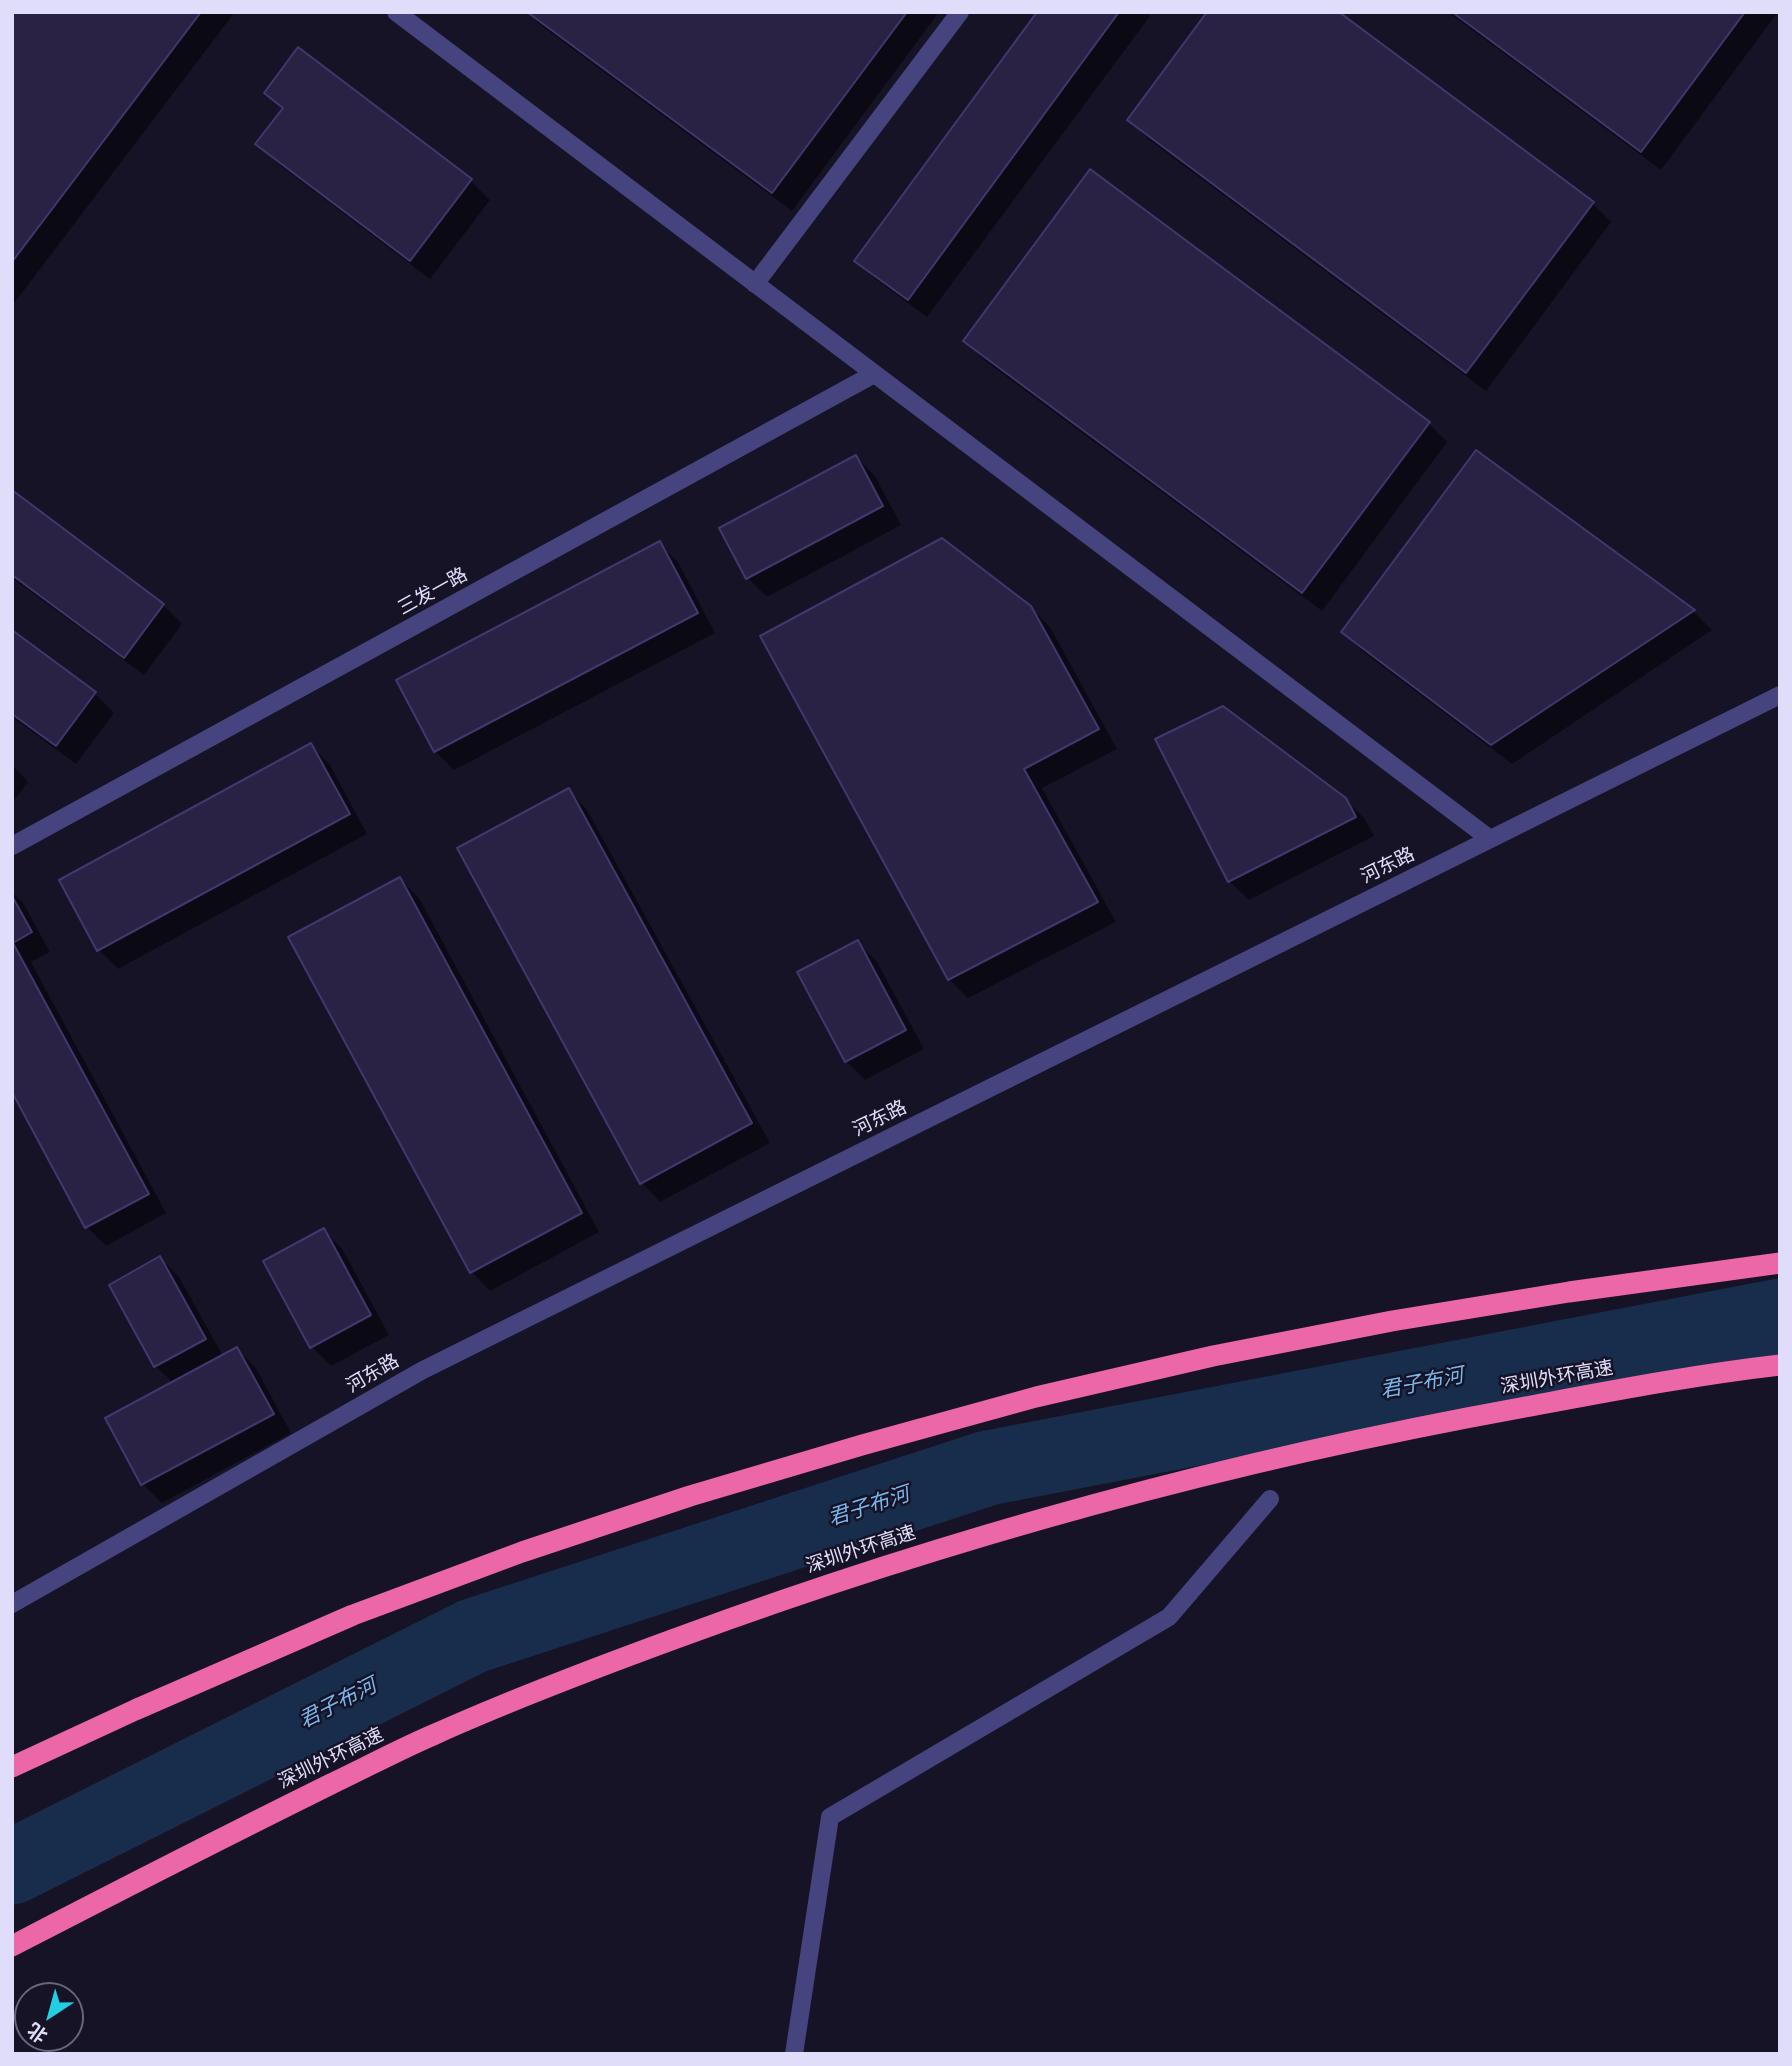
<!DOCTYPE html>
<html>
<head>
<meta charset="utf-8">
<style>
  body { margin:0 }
  #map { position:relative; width:1792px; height:2066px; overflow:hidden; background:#161326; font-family:"Space Grotesk","Noto Sans SC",sans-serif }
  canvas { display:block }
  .frame { position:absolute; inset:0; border:14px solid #e0ddfb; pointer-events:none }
  .north { position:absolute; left:14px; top:1982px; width:70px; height:70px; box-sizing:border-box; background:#161326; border:2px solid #67647b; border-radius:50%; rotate:216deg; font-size:19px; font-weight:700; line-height:28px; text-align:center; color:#e0ddfb }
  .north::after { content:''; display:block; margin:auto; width:24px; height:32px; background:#22cfe2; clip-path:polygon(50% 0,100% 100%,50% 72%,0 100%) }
</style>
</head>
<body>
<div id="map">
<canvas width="1792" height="2066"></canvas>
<div class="frame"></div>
<div class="north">北</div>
</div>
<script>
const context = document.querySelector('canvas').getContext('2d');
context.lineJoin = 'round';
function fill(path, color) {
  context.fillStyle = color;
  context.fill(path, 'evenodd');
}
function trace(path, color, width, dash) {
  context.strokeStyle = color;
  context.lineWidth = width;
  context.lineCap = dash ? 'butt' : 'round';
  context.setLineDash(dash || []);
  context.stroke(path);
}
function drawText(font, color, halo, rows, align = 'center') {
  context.font = font + ' "Space Grotesk","Noto Sans SC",sans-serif';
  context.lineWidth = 5;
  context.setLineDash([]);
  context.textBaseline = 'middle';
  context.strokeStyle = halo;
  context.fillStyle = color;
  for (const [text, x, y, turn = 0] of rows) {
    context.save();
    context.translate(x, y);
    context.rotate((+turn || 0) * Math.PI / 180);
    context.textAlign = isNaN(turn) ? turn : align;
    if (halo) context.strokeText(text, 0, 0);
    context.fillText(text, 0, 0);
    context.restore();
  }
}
const shadow = new Path2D(`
  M12,12h223l-223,294z
  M527,12h412l-147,199 -253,-187z
  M1039,12h107l4,4 -223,301 -52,-38 -19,-19z
  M1448,12h330l-117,158z
  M298,50l173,131 19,19 -60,79 -153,-116 -19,-19 25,-34 -17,-17z
  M1129,120l463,83 19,19 -125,169 -338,-252z
  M965,341l463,82 19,19 -125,169 -338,-251z
  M1477,452l217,160 18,18 -200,134 -150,-113 -19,-19z
  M856,457l19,19 26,49 -134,72 -19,-19 -26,-49z
  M12,492l151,113 19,19 -38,51 -132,-97z
  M659,543l19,19 37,71 -261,137 -19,-19z
  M1030,607l20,20 67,122 -75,39 74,134 -148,76 -19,-19z
  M12,632l83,62 19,19 -38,51 -64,-47z
  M311,745l19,20 37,69 -249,135 -19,-19z
  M12,765l16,17 -16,21z
  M568,790l19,20 183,333 -110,59 -19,-20z
  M1345,799l20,20 9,17 -125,64 -20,-19z
  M400,879l19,19 180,334 -109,59 -19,-20z
  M12,892l11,11 27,49 -19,10 135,251 -60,33 -19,-19 -75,-139z
  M858,943l19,19 47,87 -59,31 -19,-19z
  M324,1230l19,20 46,85 -58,31 -19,-19z
  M160,1258l19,19 44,79 14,-7 19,19 35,65 -129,70 -19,-19 -36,-65 66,-36 -18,-17z`);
const river = new Path2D(`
  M12,1867l461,-231 515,-168 792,-152`);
const building = new Path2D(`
  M12,12h189l-189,250z
  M527,12h380l-135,181z
  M1037,12h82l-211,288 -54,-39z
  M1207,12h132l255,190 -128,171 -339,-253z
  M1452,12h293l-104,140z
  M298,47l174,132 -62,82 -155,-117 28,-36 -19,-15z
  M1090,169l340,253 -128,171 -339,-252z
  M1476,450l219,160 -204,135 -150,-113z
  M856,455l27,51 -137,73 -27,-51z
  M12,490l152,114 -40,54 -112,-83z
  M942,538l89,68 68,123 -75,40 74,133 -150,78 -188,-344z
  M660,541l38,72 -264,139 -38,-72z
  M12,630l84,62 -40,54 -44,-32z
  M1223,706l123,92 10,19 -128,65 -73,-143z
  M311,743l39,71 -253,137 -38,-71z
  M569,788l183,335 -112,61 -183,-336z
  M400,877l182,336 -112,60 -182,-336z
  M12,896l20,36 -19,11 136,251 -64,34 -73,-136z
  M858,940l48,90 -61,32 -48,-90z
  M324,1228l47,87 -61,33 -47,-87z
  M160,1256l46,83 -52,28 -45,-82z
  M237,1347l37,67 -133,71 -36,-67z`);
const service = new Path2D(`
  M755,284l205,-272`);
const minor = new Path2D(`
  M396,12l1094,827
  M12,846l862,-472
  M12,1604l411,-234 1357,-675
  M794,2054l36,-237 339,-200 101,-118`);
const motorway = new Path2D(`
  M12,1767l123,-57 218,-95 169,-63 168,-56 172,-51 174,-48 177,-41 179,-35 177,-29 211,-29
  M12,1946c106,-55 212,-109 319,-162 34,-16 67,-34 102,-49 80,-36 162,-67 244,-97 274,-101 556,-178 843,-230 86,-16 173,-33 260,-43`);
const streetNames = [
  ["三发一路",433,592,-29],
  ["河东路",1388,866,-26],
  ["河东路",880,1119,-26],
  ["河东路",373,1374,-30],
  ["深圳外环高速",1557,1378,-10],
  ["深圳外环高速",861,1550,-18],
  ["深圳外环高速",331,1759,-26]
];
const waterNames = [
  ["君子布河",1422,1384,-11],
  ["君子布河",869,1507,-18],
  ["君子布河",338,1704,-27]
];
fill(shadow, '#0007');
trace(river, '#182c4b', 75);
fill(building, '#292245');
trace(building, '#42376e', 2);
trace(service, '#46447f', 18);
trace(minor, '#46447f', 18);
trace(motorway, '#eb67a7', 21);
drawText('19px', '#e0ddfb', '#161326', streetNames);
drawText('italic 21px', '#78b7ed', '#161326', waterNames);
</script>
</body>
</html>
